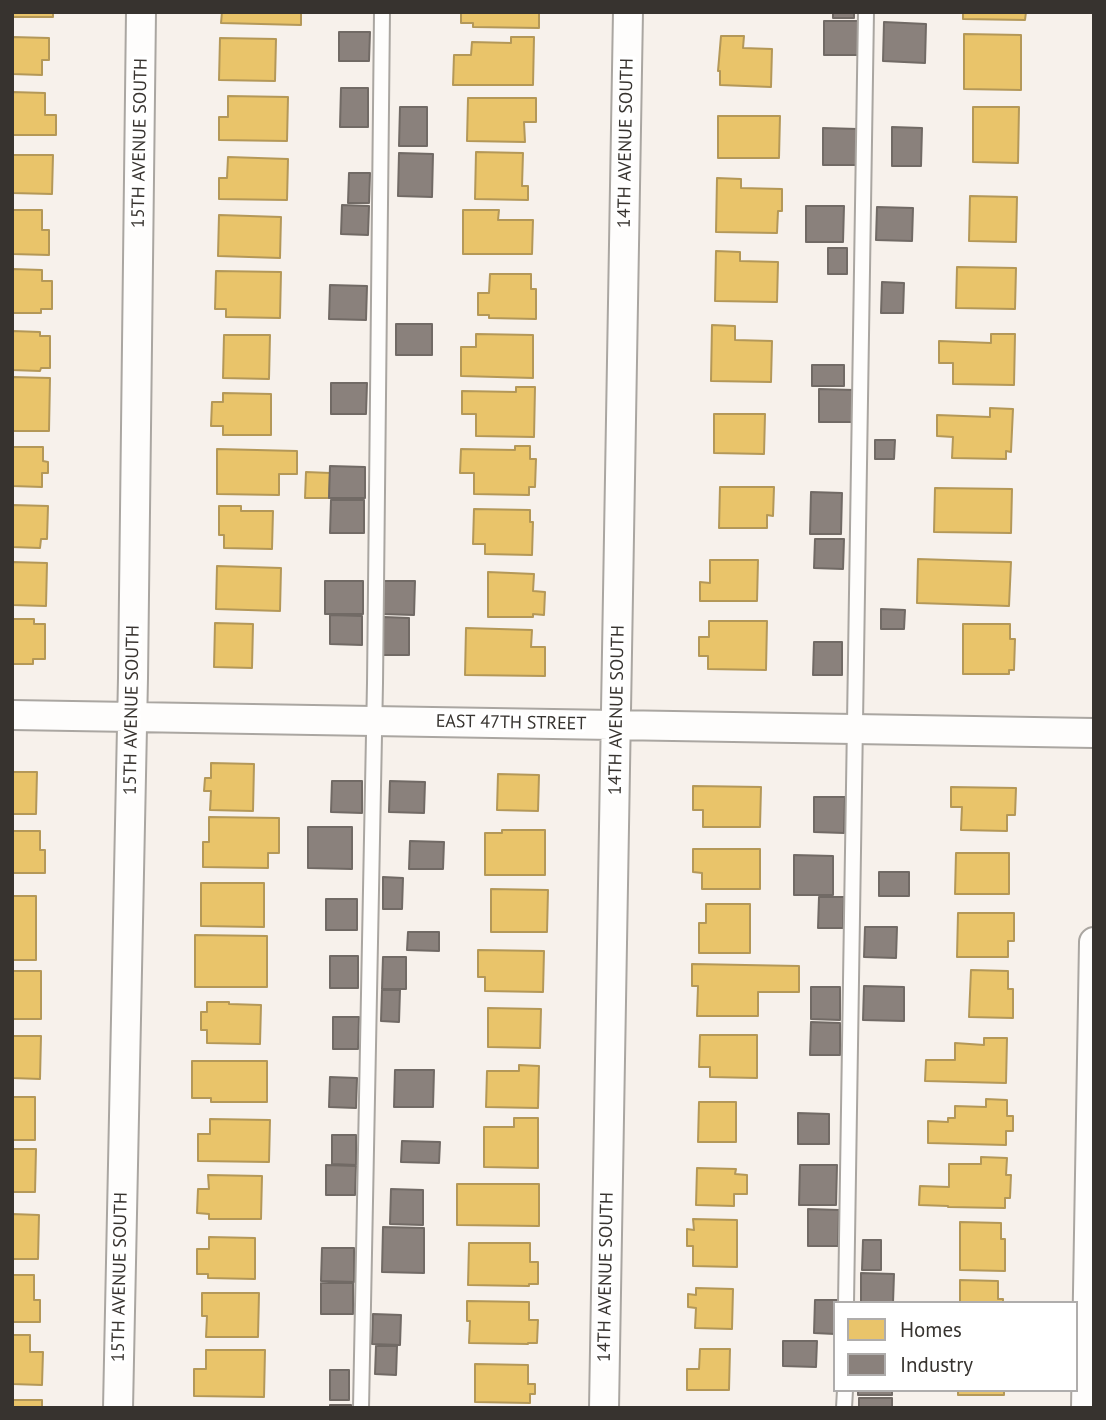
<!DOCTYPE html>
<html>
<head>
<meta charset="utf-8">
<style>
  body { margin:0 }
  #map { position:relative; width:1106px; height:1420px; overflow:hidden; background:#f7f1eb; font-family:"PT Sans",sans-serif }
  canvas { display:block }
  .frame { position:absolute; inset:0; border:14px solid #37332f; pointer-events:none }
  .legend { position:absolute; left:833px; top:1301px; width:245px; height:91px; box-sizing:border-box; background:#fff; border:2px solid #afadac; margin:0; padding:9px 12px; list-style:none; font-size:21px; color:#37332f }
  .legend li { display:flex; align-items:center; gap:14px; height:35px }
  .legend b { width:35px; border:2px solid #afadac }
</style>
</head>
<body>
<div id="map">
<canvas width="1106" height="1420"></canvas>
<div class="frame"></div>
<ul class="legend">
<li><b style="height:19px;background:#e9c46a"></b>Homes</li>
<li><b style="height:19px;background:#8a817c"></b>Industry</li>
</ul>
</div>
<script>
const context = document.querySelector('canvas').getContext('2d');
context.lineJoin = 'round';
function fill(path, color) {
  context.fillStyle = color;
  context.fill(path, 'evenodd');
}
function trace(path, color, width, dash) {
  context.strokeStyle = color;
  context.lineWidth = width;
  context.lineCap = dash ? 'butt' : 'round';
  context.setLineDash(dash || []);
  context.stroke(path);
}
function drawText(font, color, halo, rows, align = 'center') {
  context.font = font + ' "PT Sans",sans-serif';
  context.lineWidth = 7;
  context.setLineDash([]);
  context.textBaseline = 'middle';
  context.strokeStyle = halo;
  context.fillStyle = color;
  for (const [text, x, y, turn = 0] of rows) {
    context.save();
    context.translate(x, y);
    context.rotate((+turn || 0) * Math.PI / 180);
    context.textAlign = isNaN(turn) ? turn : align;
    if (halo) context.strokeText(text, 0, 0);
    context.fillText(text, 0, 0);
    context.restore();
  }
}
const homes = new Path2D(`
  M12,12h41v5h-41z
  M222,12h79v13l-80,-2z
  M461,12h78v16l-66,-1v-4h-12z
  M963,12h63l-1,8 -62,-1z
  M964,34l57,1v55l-57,-1z
  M721,36h23l-1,12 29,1 -1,38 -51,-2v-14h-2z
  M12,37l37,1v22h-7v15l-30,-1z
  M511,37h23l-1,48h-80l1,-30h17l1,-13 39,1z
  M220,38l56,1 -1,42 -56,-1z
  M12,92l33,1v22h11v20h-44z
  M228,96l60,1 -1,44 -68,-1v-23h9z
  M468,98h68v24h-12l1,20 -58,-1z
  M973,107h46l-1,56 -45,-1z
  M718,116h62l-1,42h-61z
  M476,152l47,1 -1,33h6v14l-53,-1z
  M12,155h41l-1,39 -40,-1z
  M228,157l60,2 -1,41 -68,-1v-21h8z
  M717,178l24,1v9l41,1v22h-4l-1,22 -61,-1z
  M970,196l47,1 -1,45 -47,-1z
  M12,210h30v20h7v25l-37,-1z
  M463,210h36l-1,10h35l-1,34h-69z
  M219,215l62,2 -1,41 -62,-2z
  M716,251l24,1v9l38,1 -1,40 -62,-1z
  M957,267l59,1 -1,41 -59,-1z
  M12,269l30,1v11h10v28h-11v4h-29z
  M216,271l65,1 -1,46 -54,-1v-8h-11z
  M490,274h41v15h5v30l-47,-1v-3h-11v-22h11z
  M712,325l23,1v14l37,1 -1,41 -60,-1z
  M12,331l28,1v4h10v32h-9l-1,3 -28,-1z
  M476,334l57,1v43l-72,-2v-29h15z
  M991,334h24l-1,51 -61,-1v-21h-14v-22l52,2z
  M224,335h46l-1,44 -46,-1z
  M12,377l38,1 -1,53h-37z
  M516,387h19l-1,50 -58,-1v-22h-14v-23l54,1z
  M223,393l48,1v41h-48v-9h-12l1,-24h11z
  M990,408l23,1 -2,43 -5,-1v8l-54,-1 1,-21 -16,-1v-21l53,2z
  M714,414h51l-1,40 -50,-1z
  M515,446h15v13h6l-1,28h-6v8l-55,-1v-21h-14l1,-24 54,1z
  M12,447h31v14l5,1v11h-6v14l-30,-1z
  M217,449l80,2v23h-18v21l-62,-1z
  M306,472l24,1 -1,25h-24z
  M720,487h54l-1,29 -6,-1v13h-48z
  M935,488l77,1 -1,44 -77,-1z
  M12,505l36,1 -1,33h-6l-1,9 -28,-1z
  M219,506h22v5h32l-1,38 -48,-1v-13h-5z
  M474,509l56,1v12h3l-1,33 -47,-1v-10h-12z
  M918,559l93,3 -2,44 -92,-3z
  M710,560h48l-1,41h-57v-19l10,1z
  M12,562l35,1 -1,43 -34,-1z
  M217,566l64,2 -1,43 -64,-2z
  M488,572l46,2 -1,17 12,1 -1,23 -11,-1v3h-45z
  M12,619h22v5h11v35h-12v5h-21z
  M709,621h58l-1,49 -58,-1v-13h-9v-19h10z
  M215,623l38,1 -1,44 -38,-1z
  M963,624h47v15h5l-1,31h-5v4h-46z
  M466,628l66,2 -1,17h14v29l-80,-1z
  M211,763l43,1 -1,47 -43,-1 1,-19h-7l1,-13h6z
  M12,772h25l-1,42h-24z
  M498,774l41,1 -1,36 -41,-1z
  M693,786l68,1 -1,40h-57v-17h-10z
  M951,787l65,1 -1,27h-8v16l-46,-1 1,-23h-11z
  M209,817l70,1v35h-11v15l-65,-1v-25h6z
  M502,830h43v45h-60v-42h17z
  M12,831h28v19h5v23h-33z
  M693,849h67v40h-58v-16l-9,-1z
  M956,853h53v41h-54z
  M201,883h63v44l-63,-1z
  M491,889l57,1 -1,42h-56z
  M12,896h24v64h-24z
  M706,904h44v49h-51v-30h7z
  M958,913h56v28h-6v16h-51z
  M195,935l72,1v51h-72z
  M478,950l66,1 -1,41 -58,-1v-14h-7z
  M692,964l107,2v26h-41v24h-61l1,-30h-6z
  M971,970l37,1v18h5v29l-44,-1z
  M12,971h29v48h-29z
  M207,1002h22v2l32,1 -1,39 -53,-1v-13h-6v-18h6z
  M488,1008l53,1 -1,39 -52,-1z
  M700,1035h57v43l-47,-1v-10h-11z
  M12,1036h29l-1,43 -28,-1z
  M984,1038h23l-1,45 -81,-2 1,-21h29v-17l29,2z
  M192,1061h75v41h-56v-4h-19z
  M519,1065l20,1 -1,42 -52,-1 1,-36h32z
  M12,1097h23v43h-23z
  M986,1099l21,1v16h6v15h-7v14l-78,-2v-22l20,1v-4h7v-12l31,1z
  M699,1102h37v40h-38z
  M514,1118h24v50l-54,-1v-40h30z
  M210,1119l60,1 -1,42 -71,-1v-27h12z
  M12,1149h24l-1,43h-23z
  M981,1157l26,1 -1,17h5l-1,23h-5v10l-57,-1v-1l-29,-1 1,-19 29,1v-23h32z
  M697,1168l39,1 -1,5 12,1v19h-13v12l-38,-1z
  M208,1175l54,1 -1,43h-52v-5l-12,-1 1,-24h11z
  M457,1184h82v42l-82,-1z
  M12,1214l27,1 -1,44h-26z
  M693,1219l44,1v47l-44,-1v-20h-6v-17l7,1z
  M960,1222l41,1v16h4v32l-45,-1z
  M209,1237l46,1v41l-47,-1v-4h-11v-25h12z
  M469,1243h61v19h8v22h-9v2l-61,-1z
  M12,1275h22v25h6v22h-28z
  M960,1280l38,1v18h5v4h-43z
  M696,1288l37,1 -1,40 -37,-1 1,-20 -8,-1v-13l8,1z
  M202,1293h57l-1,44h-52l1,-21h-5z
  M467,1301l62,1v18h9l-1,23h-9v1l-59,-1 1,-22h-3z
  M12,1335h18v17h13l-1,33 -30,-1z
  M700,1349h30l-1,41h-42v-21h12z
  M206,1350h59l-1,47 -70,-1v-27h12z
  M475,1364l53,1v19h7v10h-5v9l-55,-1z
  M958,1390h46v5h-46z
  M12,1400h30v8h-30z`);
const industry = new Path2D(`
  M833,12h21v6h-21z
  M824,21h34v34h-34z
  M884,22l42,2 -1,39 -42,-2z
  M339,32h31l-1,29h-30z
  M341,88h27v39h-28z
  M400,107h27v39h-28z
  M892,127l30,1 -1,38h-29z
  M823,128l34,1v36h-34z
  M399,153l34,1 -1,43 -34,-1z
  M349,173h21l-1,30h-21z
  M342,205l27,1 -1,29 -27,-1z
  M806,206h38l-1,36h-37z
  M877,207l36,1 -1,33 -36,-1z
  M828,248h19v26h-19z
  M882,282l22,1 -1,30h-22z
  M330,285l37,1 -1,34 -37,-1z
  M396,324h36v31h-36z
  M812,365h32v21h-32z
  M331,383h36l-1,31h-35z
  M819,389l34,1v32h-34z
  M875,440h20l-1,19h-19z
  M330,466l35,1v31h-36z
  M811,492l31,1 -1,41h-31z
  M331,500h33v33h-34z
  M815,539h29l-1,30 -29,-1z
  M325,581h38v33h-38z
  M384,581h31l-1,34 -31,-1z
  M881,609l24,1 -1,19h-23z
  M330,615l32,1v29l-32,-1z
  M384,617l25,1v37h-26z
  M814,642h28v33h-29z
  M332,781h30v32l-31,-1z
  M390,781l35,1 -1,31 -35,-1z
  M814,797h31l-1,36 -30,-1z
  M308,827h44v42l-44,-1z
  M410,841l34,1 -1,27h-34z
  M794,855l39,1v39h-39z
  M879,872h30v24h-30z
  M383,877l20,1 -1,31h-19z
  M819,897h25l-1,31h-25z
  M326,899h31v31h-31z
  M865,927h32l-1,31 -32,-1z
  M408,932h31v19l-32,-1z
  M330,956h28v32h-28z
  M383,957h23v32h-24z
  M864,986l40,1v34l-41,-1z
  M811,987h29v33l-29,-1z
  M382,990h18l-1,32 -18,-1z
  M333,1017h26l-1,32h-25z
  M811,1022l29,1v32h-30z
  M395,1070h39l-1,37h-39z
  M330,1077l27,1 -1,30 -27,-1z
  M798,1113l31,1v30h-31z
  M332,1135h24v30l-24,-1z
  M402,1141l38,1 -1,21 -38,-1z
  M326,1165l30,1 -1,29h-29z
  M800,1165h37l-1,40h-37z
  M391,1189l32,1v35l-33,-1z
  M808,1209l31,1 -1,36h-30z
  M383,1227l41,1v45l-42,-1z
  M863,1240h18v30h-19z
  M322,1248h32v34l-33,-1z
  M861,1273l33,1 -1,29h-32z
  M321,1283h32v31h-32z
  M815,1300h24v3h-4v31l-21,-1z
  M373,1314l28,1 -1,30 -28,-1z
  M783,1341h34l-1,26 -33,-1z
  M376,1346h21l-1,29 -21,-1z
  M330,1370h19v30h-19z
  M858,1390h34v5h-34z
  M859,1398h33v10h-33z
  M330,1405h21v3h-21z`);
const lane = new Path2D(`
  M846,1303l20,-1291
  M361,1408l14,-725 7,-671
  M844,1408l1,-18`);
const street = new Path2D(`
  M12,715l1082,18
  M118,1408l15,-730 8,-666
  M604,1408l24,-1396
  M1086,1408l8,-466`);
const streetNames = [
  ["15TH AVENUE SOUTH",140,143,-89],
  ["14TH AVENUE SOUTH",626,143,-89],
  ["15TH AVENUE SOUTH",132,710,-89],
  ["14TH AVENUE SOUTH",617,710,-89],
  ["EAST 47TH STREET",511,723,1],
  ["15TH AVENUE SOUTH",120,1277,-89],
  ["14TH AVENUE SOUTH",606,1277,-89]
];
fill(homes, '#e9c46a');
trace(homes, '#b49858', 2);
fill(industry, '#8a817c');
trace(industry, '#716a65', 2);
trace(lane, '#aaa6a1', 18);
trace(street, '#aaa6a1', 32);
trace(lane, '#fefdfc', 14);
trace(street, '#fefdfc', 28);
drawText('18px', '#37332f', '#fff', streetNames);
</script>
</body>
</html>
